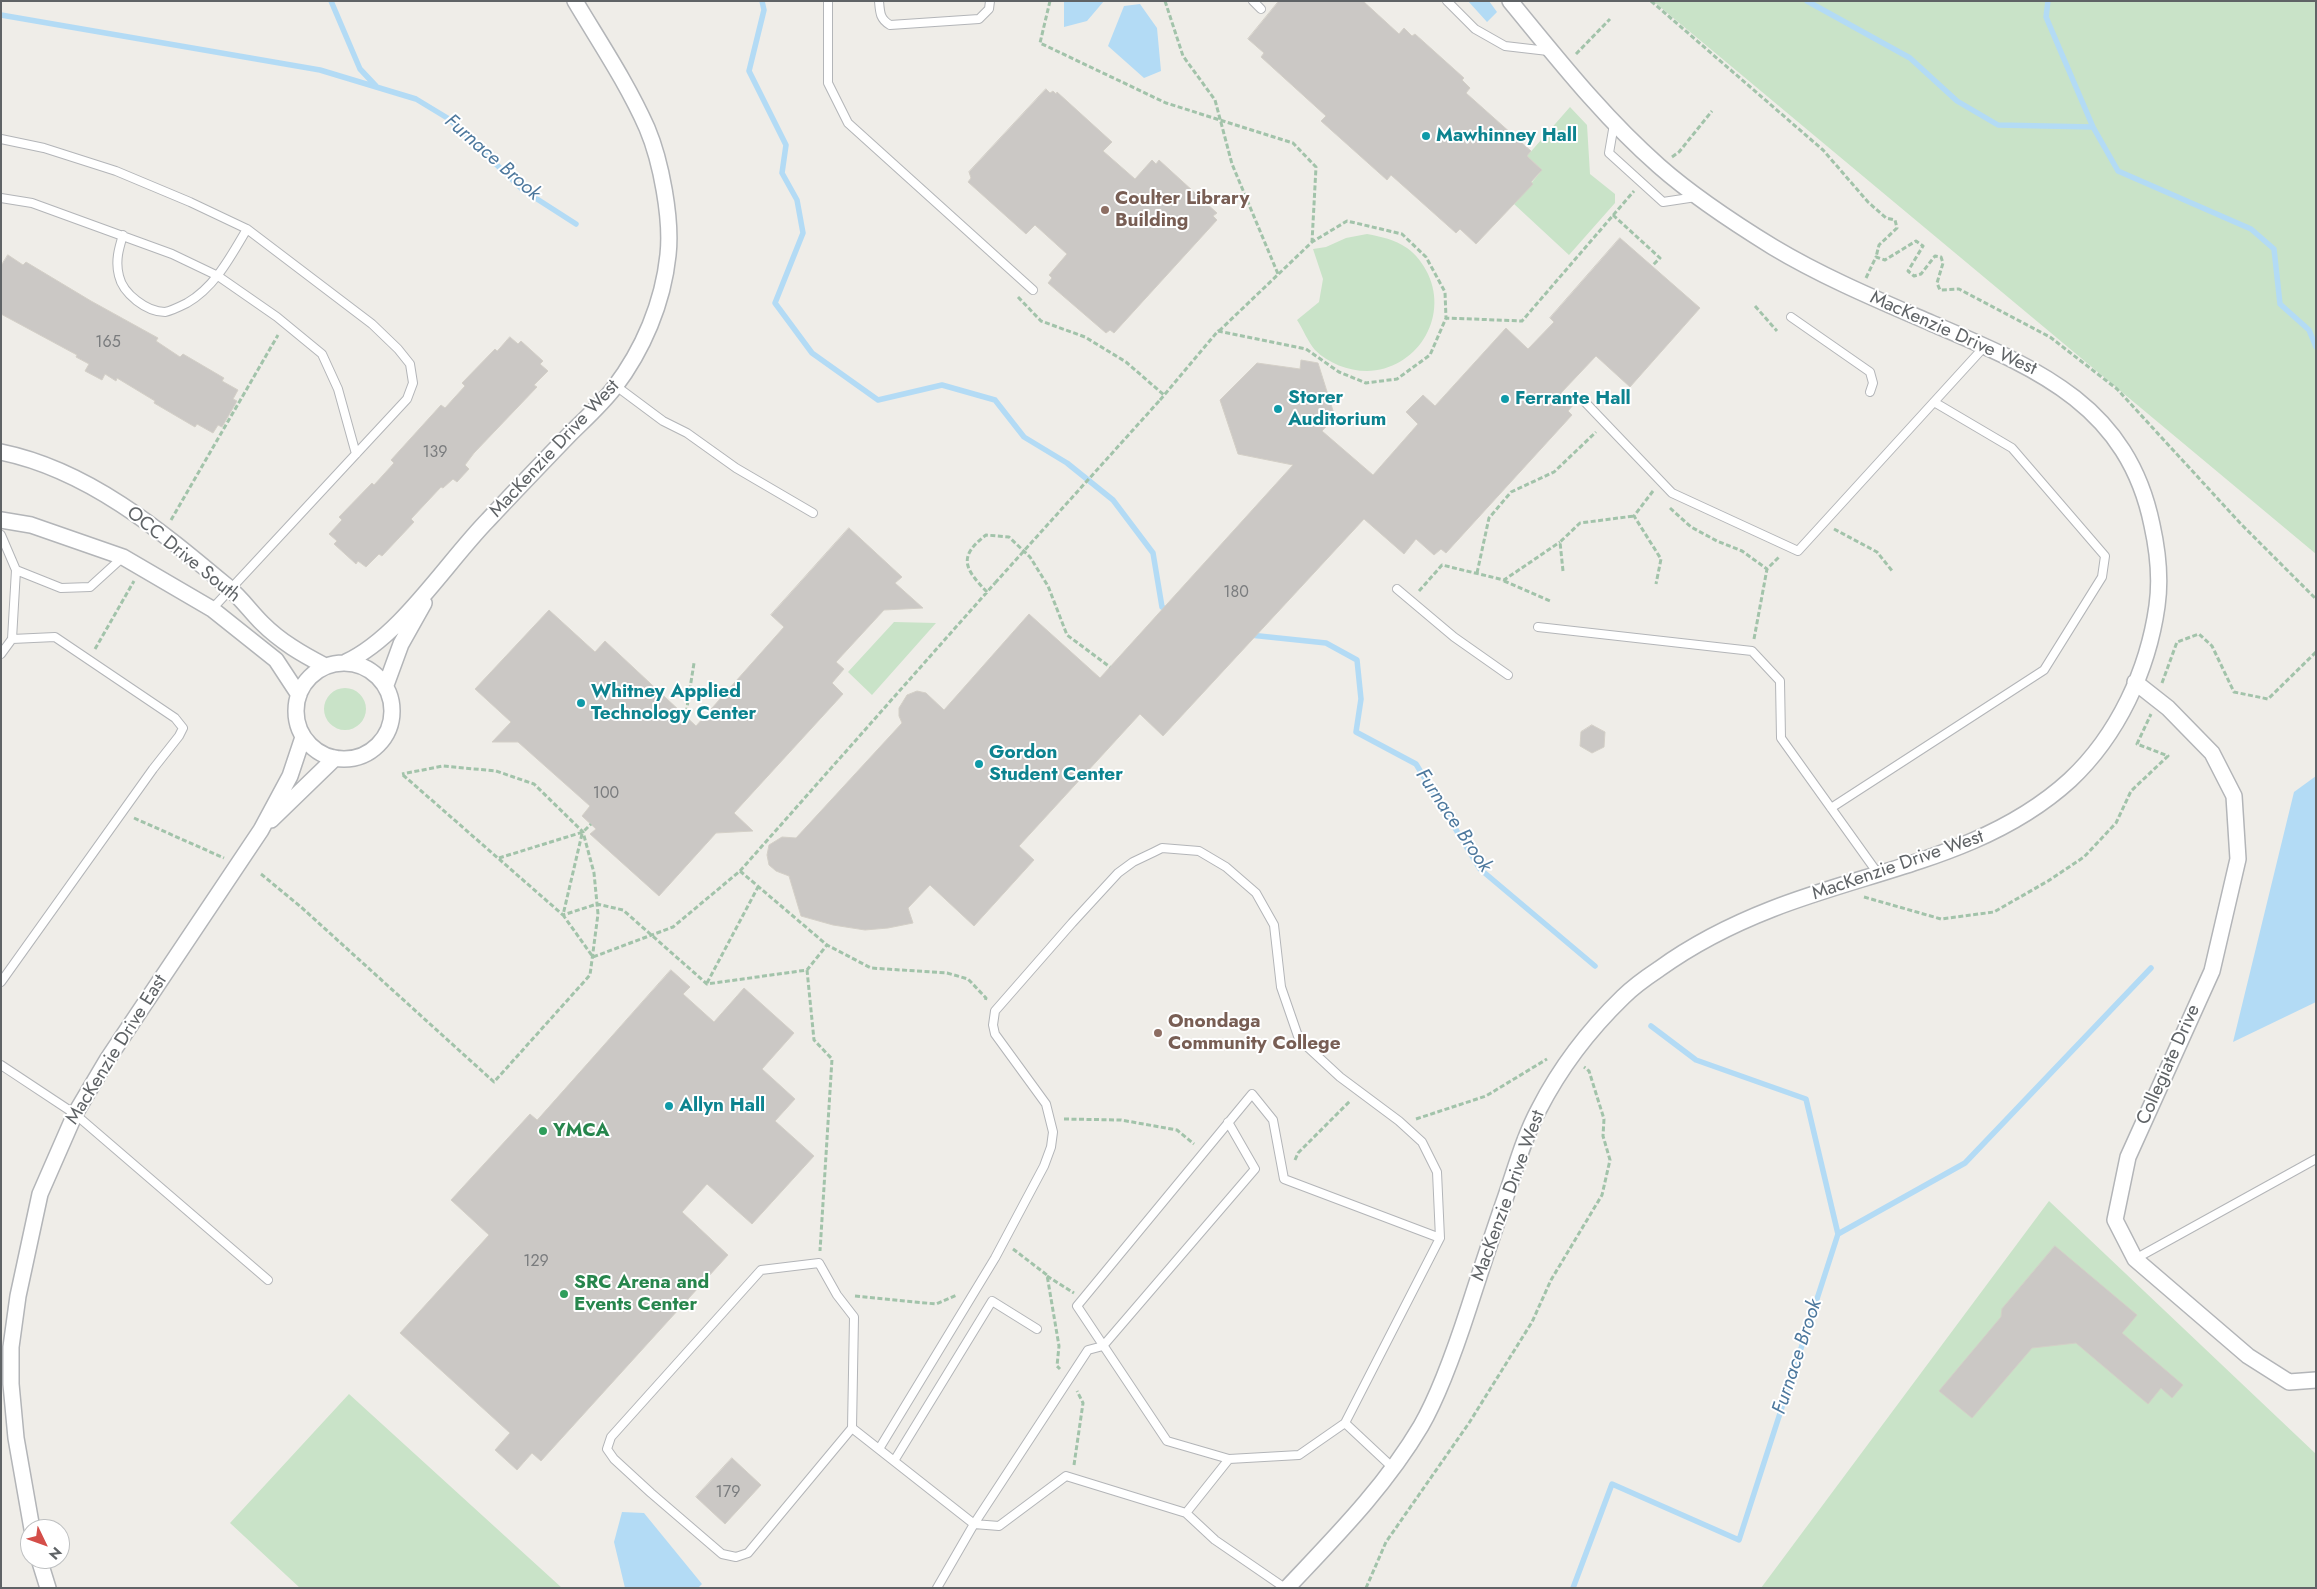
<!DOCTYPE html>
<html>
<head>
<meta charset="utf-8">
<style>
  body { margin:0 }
  #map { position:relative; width:2317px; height:1589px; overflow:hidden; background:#efede8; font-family:Jost,sans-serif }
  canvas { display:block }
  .frame { position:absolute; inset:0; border:2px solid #5f6366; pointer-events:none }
  .north { position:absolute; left:20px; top:1519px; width:50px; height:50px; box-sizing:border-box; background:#fff; border:1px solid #bfc1c2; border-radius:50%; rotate:132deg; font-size:14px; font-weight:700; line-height:20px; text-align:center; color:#5f6366 }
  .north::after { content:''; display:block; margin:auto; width:18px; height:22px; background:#d44e49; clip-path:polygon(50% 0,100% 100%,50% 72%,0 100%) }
</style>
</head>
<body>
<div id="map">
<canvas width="2317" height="1589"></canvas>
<div class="frame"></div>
<div class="north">N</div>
</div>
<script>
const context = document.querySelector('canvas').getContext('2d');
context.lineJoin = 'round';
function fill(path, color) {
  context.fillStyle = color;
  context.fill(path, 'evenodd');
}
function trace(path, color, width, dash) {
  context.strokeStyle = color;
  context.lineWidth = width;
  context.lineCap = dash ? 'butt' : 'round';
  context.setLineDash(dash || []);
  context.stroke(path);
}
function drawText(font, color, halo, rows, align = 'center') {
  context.font = font + ' Jost,sans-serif';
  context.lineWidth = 4;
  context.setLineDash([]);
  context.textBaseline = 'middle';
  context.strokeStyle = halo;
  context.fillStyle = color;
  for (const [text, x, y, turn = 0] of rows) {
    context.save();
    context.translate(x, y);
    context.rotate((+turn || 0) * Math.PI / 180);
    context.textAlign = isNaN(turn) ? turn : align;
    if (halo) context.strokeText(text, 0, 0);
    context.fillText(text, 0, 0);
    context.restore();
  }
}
const green = new Path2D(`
  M1653,1h663v553z
  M1570,107l17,18 3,49 25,20v9l-46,52 -55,-51 28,-34 -15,-14z
  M1367,234c15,3 27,5 40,14 9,6 16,16 21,26 21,45 -12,96 -61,97 -19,0 -39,-8 -52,-21 -7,-8 -12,-21 -18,-30l22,-18 4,-23 -10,-30 13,-2 20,-9z
  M894,622l42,1 -64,72 -24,-23z
  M324 709a21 21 0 1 1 42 0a21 21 0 1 1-42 0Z
  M2049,1201l267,253v134h-555z
  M349,1394l213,194h-262l-70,-65z`);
const water = new Path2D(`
  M1064,1h40l-17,20 -23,6z
  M1468,1h21l8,11 -10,10z
  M1140,4l17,24 4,43 -17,7 -36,-32 16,-40z
  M2316,776v226l-83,40 61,-250z
  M622,1512l22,1 58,71 -4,4h-73l-11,-46z`);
const stream = new Path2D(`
  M331,1l29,68 16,17
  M762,1l2,9 -15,61 37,74 -4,28 15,27 6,33 -28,70 37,50 66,47 64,-15 53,15 29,37 43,26 46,37 40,53 9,54 8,4
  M1807,1l103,57 47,43 41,24 95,2 25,44 133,58 23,20 6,55 29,26 7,17
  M2048,1l-2,16 47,110
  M1,15l319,55 96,29 33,20 74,71 53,34
  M1250,635l76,8 31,17 4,39 -5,33 60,32 64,105 115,97
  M1838,1234l127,-71 186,-195
  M1573,1588l39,-104 127,56 99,-306 -32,-135 -110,-39 -45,-34`);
const building = new Path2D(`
  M1279,1h84l36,33 5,-6 8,8 3,-2 49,44 -2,2 8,8 -4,5 65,58 -4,5 15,14 -11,12 2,2 -57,60 -16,-15 -4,4 -65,-58 -4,5 -66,-59 5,-5 -65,-59 3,-4 -16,-14z
  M1046,89l4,4 3,-2 3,3 1,-2 55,50 -9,9 32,28 17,-19 4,4 3,-4 58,53 -4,3 4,4 -103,113 -4,-3 -4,3 -58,-50 4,-5 -3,-3 18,-21 -32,-29 -9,9 -58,-52 3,-4 -2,-6z
  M1620,238l80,70 -70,79 -34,-31 -35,37 13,11 -6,7 4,4 -126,138 -5,-4 -7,6 -18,-16 -12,15 -40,-35 -201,217 -23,-22 -121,132 15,14 -60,66 -44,-41 -22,23 5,15 -25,5 -23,2 -32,-5 -32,-9 -12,-40 -13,-5 -7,-6 -2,-10 2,-10 13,-8 14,1 106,-115 -3,-7v-8l8,-13 10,-4 9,2 18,17 85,-96 71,64 193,-213 -55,-11 -18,-54 37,-37 43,6 1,-9 17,3 17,54 -13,14 51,44 45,-51 -12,-12 17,-17 12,11 71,-78 22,21 26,-27 -4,-4z
  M8,255l15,10 3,-3 65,39 67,37 -2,3 24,16 3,-3 41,24 -2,3 16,9 -5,9 4,2 -15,26 -4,-2 -5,8 -16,-9 -2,3 -41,-24 1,-2 -38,-23 -1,3 -11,-7 -3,6 -17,-9 4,-7 -13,-7 1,-2 -76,-41v-48z
  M510,337l8,7 3,-3 22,20 -3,3 8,7 -14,14 3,2 -63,66 -9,12 4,4 -12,13 -4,-3 -10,9 -2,-1 -30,32 3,3 -32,34 -3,-2 -13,13 -8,-6 -2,3 -22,-20 3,-3 -8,-7 13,-14 -3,-3 33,-34 2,2 20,-22 -3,-3 50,-55 4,3 20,-22 -3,-3 33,-34 2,2z
  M849,528l53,49 -7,6 28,25 -39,2 -48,52 8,7 -12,14 11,11 -109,119 19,18 -37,2 -57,63 -69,-62 6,-5 -14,-13 8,-10 -72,-64h-26l19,-20 -36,-33 74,-79 46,42 10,-11 91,85 88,-99 -13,-12z
  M1592,725l13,7 -1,15 -12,6 -12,-7 1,-14z
  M671,970l19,17 -7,7 31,28 30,-34 50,45 -32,36 33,30 -20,22 39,35 -62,68 -45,-40 -25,28 46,43 -187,206 -9,-8 -15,17 -22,-20 15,-17 -110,-100 89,-98 -38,-35 79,-86 7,6z
  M2055,1246l82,69 -15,18 61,52 -11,13 -11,-10 -13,16 -72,-61 -44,5 -60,70 -33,-27 62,-74 1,-8z
  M732,1458l29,27 -36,39 -29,-27z`);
const path = new Path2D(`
  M1050,1l-10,42 126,60 127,40 23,24 -4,75
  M1165,1l18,55 32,44 17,64 46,110
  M1651,1l172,149 45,52 18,16 9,2 2,8 -18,17 -3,12
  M1576,54l34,-35
  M1672,157l7,-5 33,-41
  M1613,215l47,43 -8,8
  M1866,278l10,-21 9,3 31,-19 7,5 -15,25 6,5 7,-2 14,-18 6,1 2,6 -6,20 3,7 19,-1 91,48 67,52 124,135 75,75
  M1018,297l23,24 44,16 41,25 38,33
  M1755,306l22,25
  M1219,331l93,-89 35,-21 55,13 24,23 19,35 1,26
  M1160,400l58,-69 88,18 33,23 27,11 31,-4 33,-24 16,-37 76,3 112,-130
  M1653,491l-19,25 27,43 -5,25
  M1670,508l21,19 26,14 25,10 25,18
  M171,520l107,-185
  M1834,529l43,23 16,20
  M1563,571l-3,-29 20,-19 54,-7
  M1477,573l12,-55 22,-26 43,-20 42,-40
  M1504,581l46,20
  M1419,591l23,-26 62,15 56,-38
  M987,592c-22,-23 -30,-35 -1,-57l23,2 21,20 18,29 19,49 43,32
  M1754,639l13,-70 13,-13
  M95,649l39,-68
  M2162,683l15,-41 22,-8 13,12 22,46 34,7 48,-47
  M685,720l9,-57
  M403,775l160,140 34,-11 26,6 84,74 100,-14 20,-25
  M134,818l90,40
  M582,834l-19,81 30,42 80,-30 67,-56 255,-288
  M499,858l84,-26 8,-8
  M740,871l87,74 44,23 76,5 21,6 18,19 -1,3
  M261,874l40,33 193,175 96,-107 8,-61 -4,-41 -11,-41 -49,-48 -38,-13 -53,-5 -41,8
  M1864,897l77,22 53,-7 54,-31 36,-24 32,-34 15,-32 37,-35 -31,-12 14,-30
  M807,970l7,70 18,19 -12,192
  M707,983l51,-96
  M1064,1119l57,1 56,10 17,14
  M1416,1119l70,-23 61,-37
  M1295,1160l3,-7 52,-52
  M1013,1249l34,26 12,71 -2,20 3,3
  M1047,1276l27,17
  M855,1296l81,8 21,-9
  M1074,1465l9,-62 -6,-12
  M1366,1588l20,-46 83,-119 63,-101 19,-42 51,-85 8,-35 -7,-24 1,-17 -15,-48 -5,-4`);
const service = new Path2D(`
  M828,1v82l20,40 185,167
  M879,1c1,12 1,18 11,24l89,-6 10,-10 1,-8
  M1253,1l8,8
  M1447,1l28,28 30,17 43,5
  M1614,124l-5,29 54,49 33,-5
  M1,139l43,9 72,23 74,31 57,27 125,95 26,25 12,15 3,19 -6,16 -195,210
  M1,198l31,5 140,51 46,22 59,41 45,37 16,35 18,65
  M123,235c-4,13 -8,26 -4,41 4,18 28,36 46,36 6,-1 16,-6 22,-9 28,-16 44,-47 60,-74
  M1791,317l79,55 3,11 -3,9
  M616,386l47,35 24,12 49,35 77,45
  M1584,401l88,92 126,58 187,-205
  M1,535l15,35 45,18 29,-1 33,-30
  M1397,589l57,48 54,38
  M1538,627l214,24 28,30 1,57 98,137
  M12,639l4,-69
  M1,654l11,-15 43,-2 120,81 8,10 -4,8 -26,33 -152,213
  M1831,808l213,-138 58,-93 3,-21 -93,-108 -78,-46
  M1,1065l74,49 193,166
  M2135,1259l181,-100
  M852,1428l-104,125 -12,4 -14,-3 -71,-61 -37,-34 -7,-10 4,-12 150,-167 58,-7 18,32 17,22 -2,111 122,96 114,-174 15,-4 152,-177 -27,-47
  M879,1449l116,-191 49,-92 7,-19 2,-15 -7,-28 -51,-70 -2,-9 2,-14 77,-88 46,-50 15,-11 21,-10 8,-4 37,3 27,16 30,26 18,32 7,62 18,52 41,38 59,44 23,21 15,30 3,66 -95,185 47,44
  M1229,1459l-62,-18 -90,-135 175,-212 21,26 11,59 156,59
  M894,1461l98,-160 45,28
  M1186,1513l29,27 70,48
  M937,1588l37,-64 25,2 67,-50 120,37 43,-54 70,-4 46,-32`);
const minor = new Path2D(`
  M1,452c88,18 160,79 227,135 13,11 23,25 34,36 19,19 40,31 63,43
  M1,520l30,5 92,32 89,52 64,51 23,35
  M346,662c54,-25 100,-99 142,-142 27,-29 54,-57 81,-85 15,-15 32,-30 45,-47 29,-38 49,-85 54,-133 4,-36 -7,-94 -21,-127 -20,-45 -47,-85 -72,-127
  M296 711a48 48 0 1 1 96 0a48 48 0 1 1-96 0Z
  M2135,682l33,26 44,45 22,43 4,63 -26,112 -84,186 -13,63 20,39 113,97 41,26 27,-2
  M386,685l15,-41 23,-41
  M271,820l64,-62
  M32,1529l-16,-91 -5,-54v-37l7,-51 22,-102 35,-80 32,-54 154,-230 29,-54 13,-39
  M39,1559l9,29
  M1287,1588c48,-51 98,-101 134,-162 19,-33 36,-82 48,-119 12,-37 24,-74 37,-111 10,-29 18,-59 33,-87 21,-41 51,-80 84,-112 11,-11 24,-20 36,-28 36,-26 72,-44 113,-60 102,-40 215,-53 298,-129 48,-45 78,-110 87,-174 4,-28 1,-54 -5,-81 -25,-122 -119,-158 -221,-202 -53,-23 -108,-46 -158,-76 -39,-24 -80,-51 -114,-81 -56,-49 -102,-108 -149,-165`);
const pathBridge = new Path2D(`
  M995,583l165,-183`);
const markers = [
  [1426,136,5,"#0f9aa8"],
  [1105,210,5,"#8d6e63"],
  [1505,399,5,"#0f9aa8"],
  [1278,409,5,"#0f9aa8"],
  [581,703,5,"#0f9aa8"],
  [979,764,5,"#0f9aa8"],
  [1158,1033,5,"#8d6e63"],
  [669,1106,5,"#0f9aa8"],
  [543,1131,5,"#2e9e5b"],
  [564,1294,5,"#2e9e5b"]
];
const numberNames = [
  ["165",108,343],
  ["139",435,453],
  ["180",1236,593],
  ["100",606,794],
  ["129",536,1262],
  ["179",728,1493]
];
const cultureNames = [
  ["Mawhinney Hall",1436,136],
  ["Storer",1288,398],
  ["Auditorium",1288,420],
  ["Ferrante Hall",1515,399],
  ["Whitney Applied",591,692],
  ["Technology Center",591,714],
  ["Gordon",989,753],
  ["Student Center",989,775],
  ["Allyn Hall",679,1106]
];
const educationNames = [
  ["Coulter Library",1115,199],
  ["Building",1115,221],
  ["Onondaga",1168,1022],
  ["Community College",1168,1044]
];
const streetNames = [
  ["MacKenzie Drive West",1953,334,24],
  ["MacKenzie Drive West",555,449,-47],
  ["OCC Drive South",183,555,39],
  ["MacKenzie Drive West",1898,866,-19],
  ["MacKenzie Drive East",117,1050,-58],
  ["Collegiate Drive",2169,1065,-66],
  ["MacKenzie Drive West",1509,1196,-70]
];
const leisureNames = [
  ["YMCA",553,1131],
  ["SRC Arena and",574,1283],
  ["Events Center",574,1305]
];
const waterNames = [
  ["Furnace Brook",492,158,41],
  ["Furnace Brook",1453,821,56],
  ["Furnace Brook",1798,1357,-72]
];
fill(green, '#c9e3c8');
fill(water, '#b3dbf5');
trace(stream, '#b3dbf5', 5.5);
fill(building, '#cbc8c5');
trace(building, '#d3cfc7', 1);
trace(service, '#b3b5b8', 10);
trace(minor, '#b3b5b8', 18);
trace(path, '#a2c3aa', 3, [5, 2.5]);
trace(service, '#fff', 8);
trace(minor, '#fff', 15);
trace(pathBridge, '#a2c3aa', 3, [5, 2.5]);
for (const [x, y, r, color] of markers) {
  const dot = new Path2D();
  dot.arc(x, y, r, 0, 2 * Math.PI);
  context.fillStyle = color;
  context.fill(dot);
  trace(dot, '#fff', 2);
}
drawText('16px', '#7a7c7e', null, numberNames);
drawText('bold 19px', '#0d838f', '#fff', cultureNames, 'left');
drawText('bold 19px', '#785e54', '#fff', educationNames, 'left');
drawText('19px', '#5f6366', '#fff', streetNames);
drawText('bold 19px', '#27864d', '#fff', leisureNames, 'left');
drawText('italic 20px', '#4d789d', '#fff', waterNames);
</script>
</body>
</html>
